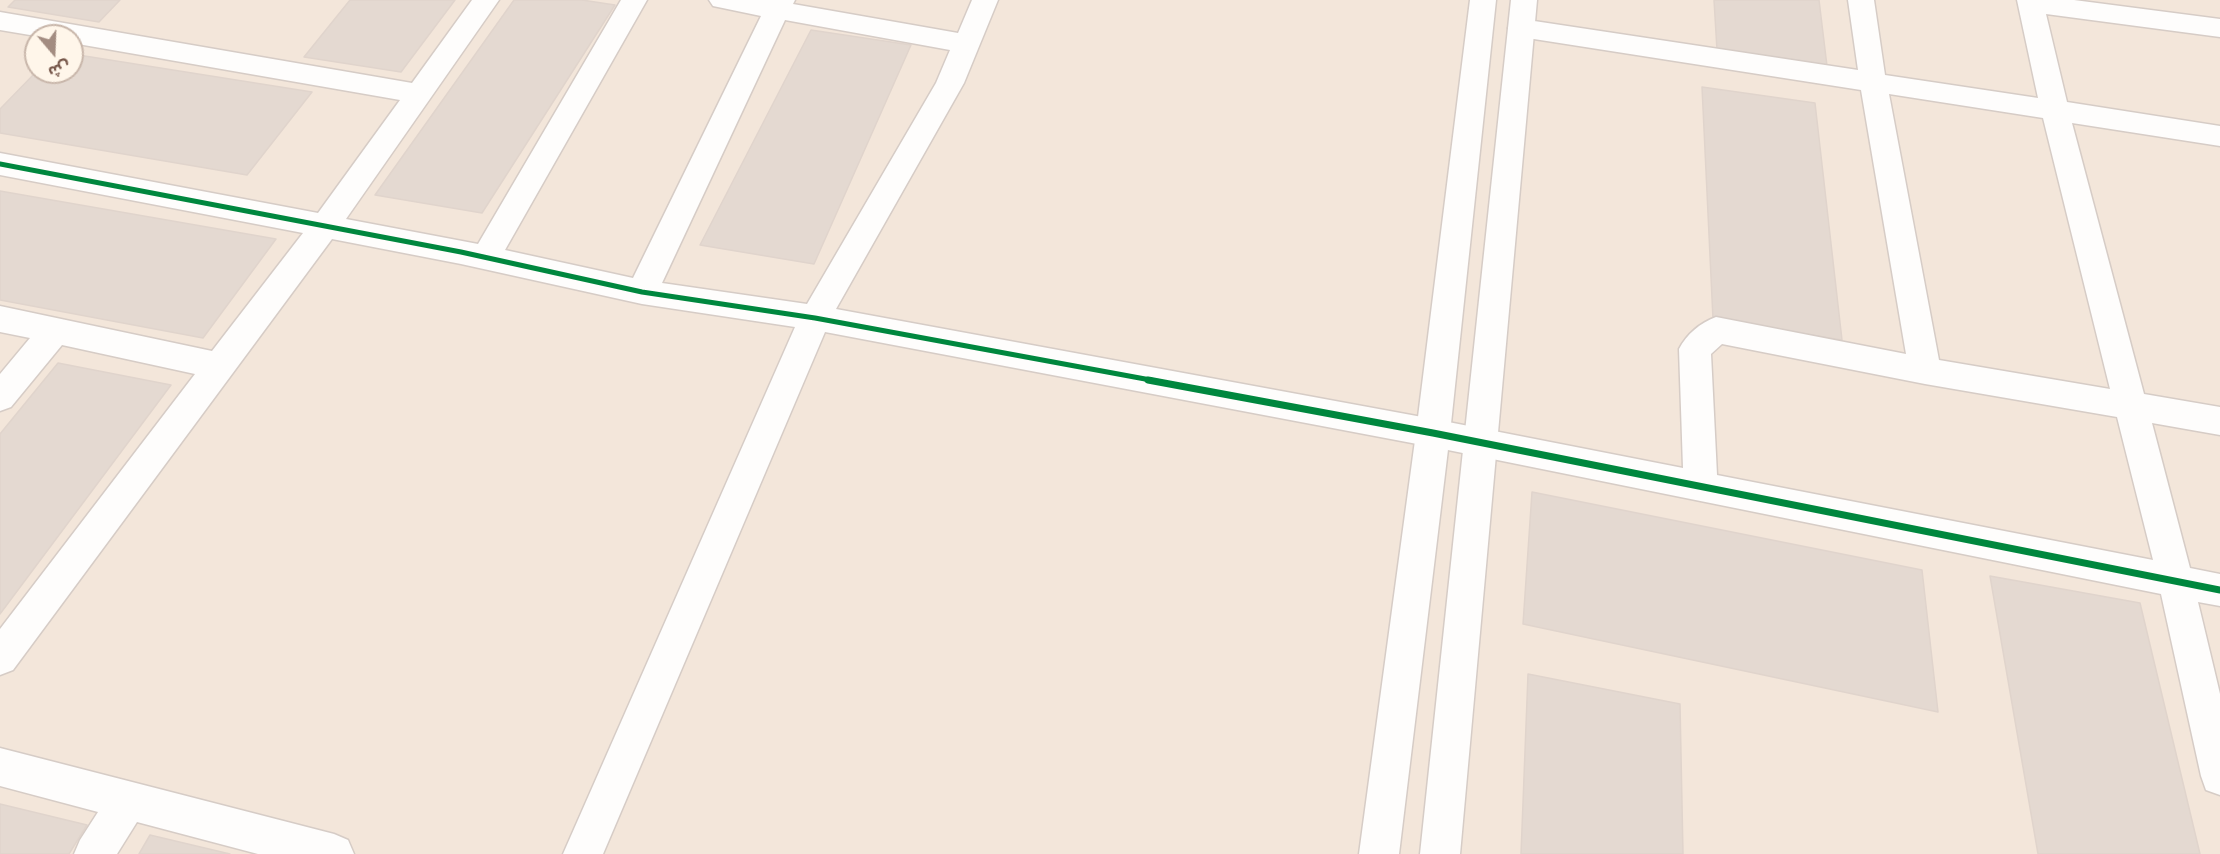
<!DOCTYPE html>
<html>
<head>
<meta charset="utf-8">
<style>
  body { margin:0 }
  #map { position:relative; width:2220px; height:854px; overflow:hidden; background:#f7f1ea; font-family:"Space Grotesk","Noto Sans Arabic",sans-serif }
  canvas { display:block }
  .north { position:absolute; left:24px; top:24px; width:60px; height:60px; box-sizing:border-box; background:#fff6ea; border:2px solid #c8b6aa; border-radius:50%; rotate:161deg; font-size:16px; font-weight:700; line-height:24px; text-align:center; color:#765649 }
  .north::after { content:''; display:block; margin:auto; width:21px; height:27px; background:#a38c81; clip-path:polygon(50% 0,100% 100%,50% 72%,0 100%) }
</style>
</head>
<body>
<div id="map">
<canvas width="2220" height="854"></canvas>
<div class="north">ش</div>
</div>
<script>
const context = document.querySelector('canvas').getContext('2d');
context.lineJoin = 'round';
function fill(path, color) {
  context.fillStyle = color;
  context.fill(path, 'evenodd');
}
function trace(path, color, width, dash) {
  context.strokeStyle = color;
  context.lineWidth = width;
  context.lineCap = dash ? 'butt' : 'round';
  context.setLineDash(dash || []);
  context.stroke(path);
}
const residential = new Path2D(`
  M0,0h2220v854h-2220zM36,36h36v36h-36z`);
const building = new Path2D(`
  M15,0h105l-21,22 -91,-15z
  M350,0h105l-54,72 -97,-15z
  M514,0h68l33,5 -133,208 -107,-18z
  M1714,0h105l8,66 -110,-16z
  M811,30l100,15 -97,219 -114,-19z
  M72,54l240,38 -65,83 -247,-42v-24l36,-37h36z
  M1702,87l113,16 27,237 -129,-21z
  M0,191l276,48 -73,99 -203,-38z
  M58,363l113,22 -171,229v-180z
  M1532,492l390,78 16,142 -415,-88z
  M1990,576l150,27 60,251h-162z
  M1528,674l152,30 3,150h-162z
  M0,804l87,21 -18,29h-69z
  M150,835l80,19h-91z`);
const minor = new Path2D(`
  M472,0h27l-153,219 132,25 143,-244h26l-142,250 128,28 128,-262 -48,-10 -4,-6h86l-2,4 165,29 14,-33h26l-34,83 -128,226 597,110 250,49 -4,-119c8,-15 21,-26 37,-32l190,37 -45,-264 -340,-53 -9,-3 -4,-6 4,-6 9,-3 337,51 -10,-70h26l11,75 153,23 -21,-98h57l146,19v18l-174,-23 21,88 153,24v20l-148,-23 72,271 76,13v28l-68,-12 38,145 30,6v32l-22,-4 22,92v101l-14,-5 -5,-14 -40,-182 -728,-147 -608,-115 -222,522h-40l232,-527 -153,-23 -181,-40 -129,-25 -319,431 -13,5v-46l195,-255 -133,-29 -51,62 -11,4v-37l30,-36 -30,-6v-26l212,45 91,-118 -303,-58v-22l318,60 82,-113 -328,-57v-7h-36l-36,-6v-18l412,71zM785,20l165,30 -14,33 -129,221 -145,-21zM1889,94l154,24 67,271 -171,-29zM1722,344l203,40 192,33 36,143 -436,-85 -6,-121z
  M0,748l334,86 14,6 6,14h-96l-121,-32 -20,32h-43l6,-14 18,-28 -98,-26z`);
const tertiary = new Path2D(`
  M1470,0h26l-46,433 -51,421h-40l57,-421z
  M1511,0h26l-77,854h-40z`);
const cyclewayFar1 = new Path2D(`
  M0,164l461,88 181,40 173,26 341,63`);
const cycleway = new Path2D(`
  M1148,380l285,53 787,157`);
fill(residential, '#f3e6da');
fill(building, '#e4d9d1');
trace(building, '#e0d4cc', 1.5);
trace(minor, '#d6ccc6', 3);
trace(tertiary, '#d6ccc6', 3);
fill(minor, '#fefdfc');
fill(tertiary, '#fefdfc');
trace(cyclewayFar1, '#00873e', 5);
trace(cycleway, '#00873e', 7);
</script>
</body>
</html>
